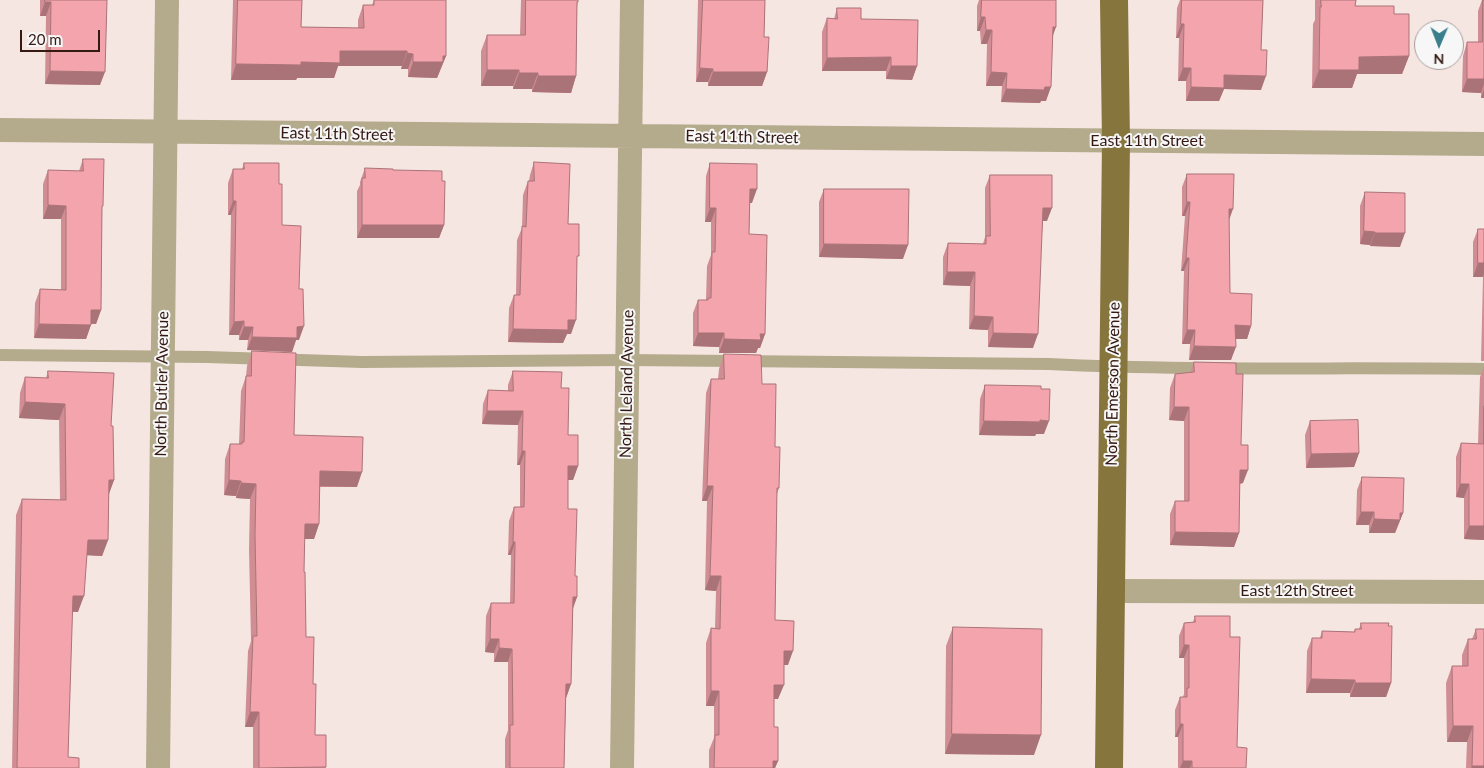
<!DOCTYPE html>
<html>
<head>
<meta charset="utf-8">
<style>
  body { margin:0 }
  #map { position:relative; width:1484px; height:768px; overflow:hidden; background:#f6e6e2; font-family:Lato,sans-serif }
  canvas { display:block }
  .north { position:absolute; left:1414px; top:20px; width:50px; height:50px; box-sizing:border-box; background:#f7f7f7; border:1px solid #a99e9c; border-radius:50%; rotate:181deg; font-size:14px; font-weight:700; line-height:20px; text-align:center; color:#351913 }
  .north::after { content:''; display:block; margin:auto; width:18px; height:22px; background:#3a7f8d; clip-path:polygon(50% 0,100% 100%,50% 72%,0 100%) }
  .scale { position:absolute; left:20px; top:30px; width:80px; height:22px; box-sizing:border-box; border:2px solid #351913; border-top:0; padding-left:6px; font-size:15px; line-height:18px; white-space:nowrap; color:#351913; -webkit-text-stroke:4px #f7f7f7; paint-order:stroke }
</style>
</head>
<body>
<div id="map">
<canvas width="1484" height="768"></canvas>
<div class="north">N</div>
<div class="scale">20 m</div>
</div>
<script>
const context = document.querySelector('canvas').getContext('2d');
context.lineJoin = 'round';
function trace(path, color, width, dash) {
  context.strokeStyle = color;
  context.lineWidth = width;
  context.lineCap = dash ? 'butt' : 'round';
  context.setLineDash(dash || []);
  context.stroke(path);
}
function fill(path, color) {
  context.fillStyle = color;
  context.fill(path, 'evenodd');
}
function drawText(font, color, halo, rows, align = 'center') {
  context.font = font + ' Lato,sans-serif';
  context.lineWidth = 4;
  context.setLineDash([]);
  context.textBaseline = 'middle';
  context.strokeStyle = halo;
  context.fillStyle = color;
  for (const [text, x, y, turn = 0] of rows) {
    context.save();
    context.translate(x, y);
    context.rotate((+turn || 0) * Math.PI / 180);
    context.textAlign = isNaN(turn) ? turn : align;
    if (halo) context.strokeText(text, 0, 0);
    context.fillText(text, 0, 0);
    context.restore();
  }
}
const lane = new Path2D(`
  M0,355l207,2 155,5 265,-2 422,4c145,7 290,3 435,5`);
const street = new Path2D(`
  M0,130l1484,14
  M1111,591l373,1
  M158,768l9,-768
  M622,768l10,-768`);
const primary = new Path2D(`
  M1109,768l7,-627 -2,-141`);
const wall = new Path2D(`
  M40,0h67l-7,85 -55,-1 1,-68h-6z
  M233,0h69l-1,27 57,1v-8l5,-15h9l2,-5h72v56l-9,22 -29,-1v-8h-7l1,-3h-64l-4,12h-37l-1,2h-65z
  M521,0h57l-1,6 -1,70 -5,17 -39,-1v-3h-19v-3h-32v-35l6,-16h33z
  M698,0h67l-1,37 3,35 -5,14h-54v-4h-12z
  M979,0h77l-10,101h-5l-1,2 -39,-1 1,-16h-16l1,-42h-6l-1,-13h-3v-25z
  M1180,0h83l-2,50v40l-37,-1 -5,12h-33v-20h-8l1,-43h-3l1,-30z
  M1315,0h41l-1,6 39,8 15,42 -7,18h-45l-5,14h-40l1,-64 2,-4z
  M1482,0h2v98h-3v-5l-19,-1 1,-36 4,-14h11v-31z
  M837,8l24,11 56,47 -5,14 -26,-1v-8h-64v-39l5,-14 7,1z
  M83,159l19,52 -1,99 -5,14h-5l-5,15 -52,-1 1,-35 5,-14 21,1v-71h-18v-35l5,-14 31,1z
  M534,162l34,62 9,37 -6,73h-4l-4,9 -55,-1 1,-34 5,-13h2l1,-55 5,-12 1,-33 5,-14h1l1,-6z
  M244,163l35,21 3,41 17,64v51h-3l-4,12 -45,-2 1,-10h-9v-5h-10l2,-120h-3v-32l5,-14h9z
  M710,163l42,40h-2l-1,31 16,100 -5,14h-2l-2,5h-37v-6l-26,-1v-33l5,-13h8l1,-34 4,-11v-33h-6l1,-46z
  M365,168l28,2 49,11 2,44 -5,13h-82v-47l3,-6v-3z
  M1187,174l42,45 1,74 21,33 -4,13h-12l-4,21h-42l1,-16h-8l2,-73h-3l4,-55h-3v-29z
  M990,175l57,46h-4l-10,127 -45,-1v-17l-19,-1 1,-43 -27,-1v-28l5,-14 35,1 2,-7v-49z
  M824,189l79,70 -84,-2v-55z
  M1365,192l35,55 -30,-1v-1l-10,-1v-38z
  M1478,229h6v132h-3l2,-84h-10v-35z
  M252,351l42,84 63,52h-37l-1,37 -5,15h-10v33l2,65 7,47 2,51 11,33h-73v-41h-8l3,-76 3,-10 -2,-92 1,-50 -14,-1v-2l-12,-1 1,-36 5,-15h9l2,-53 5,-15 1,-10z
  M724,354l38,30 13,63 4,41 -2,6 -2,126 13,45h-4l-6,34h-4v28l4,34 -3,7h-66v-18l5,-12v-32h-8v-63l5,-15h4l1,-37 -11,-1 2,-89h-5l4,-108 5,-14h7l1,-10z
  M1194,362l42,12 7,109 -3,1 -1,49 -5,14 -64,-2v-31l5,-13h9v-80l-15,-1 1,-32 5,-14 15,-1z
  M1484,367v173l-20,-1v-41l-8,-1v-40l5,-14 17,1 2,-67z
  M48,371l63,55 3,54 -5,14 -1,46 -6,16 -15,-1 -9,57h-6l-4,145 11,11h-67l4,-253 6,-16 38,1 -1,-80 -40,-2 1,-25 5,-16 21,1z
  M513,371l48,17 7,47 10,31 -5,14h-5v29l9,88 -4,12 -2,75 -5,14 -2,70h-59v-29l3,-9v-68h-14v-9l-9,-1 1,-36 5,-13h19l1,-48h-3l1,-34 5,-14h6v-42h-3l1,-40 -36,-1 1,-20 5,-14 20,1v-6z
  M985,385l59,49h-8l-1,2 -56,-1 1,-36z
  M1310,421l49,32 -5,14 -48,1 -1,-33z
  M1362,477l41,36 -8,20h-26v-8h-13l1,-35z
  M1195,616l35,21 7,110 9,21h-68v-31h-3v-27l5,-13h3l1,-3v-36h-5v-22l5,-13 9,-1z
  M1361,623l30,60 -5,14h-36v-4h-44l1,-42 5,-13h8l2,-7 32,1 1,-3h4z
  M953,627l81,128 -89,-1 1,-108z
  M1476,629l8,139h-18l1,-26h-20l-1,-59 6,-17h10v-11l6,-16h4z`);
const shadedWall = new Path2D(`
  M45,2h6l-5,14h-6z
  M981,17h4l-5,14h-3z
  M1181,24h3l-5,14h-3z
  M1053,27h3l-5,14z
  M986,30h6l-5,14h-6z
  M340,51h67l-5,15h-64l-4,12h-37l-1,2h-65l5,-16z
  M407,53l6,1 -5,15h-7z
  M443,56h3l-9,22 -29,-1 5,-15z
  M1409,56l-7,18h-45l-5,14h-40l7,-18 40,-13z
  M891,57l-5,14h-64l5,-13z
  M891,66h26l-5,14 -26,-1z
  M700,68l13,1 -5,13h-12z
  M1183,68h8l-5,13h-8z
  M487,70h32l-6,16h-32z
  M50,71l55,1 -5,13 -55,-1z
  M713,72h54l-5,14h-54z
  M991,72l16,1 -5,13h-16z
  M519,73h19l-6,16h-19z
  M1224,75l42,1 -5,14 -37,-1 -5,12h-33l5,-14z
  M538,76h38l-5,17 -39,-1z
  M1467,79h17v5l-3,9 -19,-1z
  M1045,87h6l-5,14h-5l-1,2 -39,-1 5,-13z
  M1484,89v9h-3z
  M750,189h7l-5,14h-7z
  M233,201h3l-5,14h-3z
  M1187,202h3l-5,14h-3z
  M48,205l18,1 -5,13h-18z
  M710,208h6l-5,14h-6z
  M1043,208h9l-5,13h-9z
  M1229,209h4l-5,14z
  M362,225h82l-5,13h-82z
  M1364,231l11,1 -5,13 -10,-1z
  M1375,233h30l-5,14 -30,-1z
  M824,244l84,1 -5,14 -84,-2z
  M1186,258h3l-5,13h-3z
  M1478,263h6v11l-1,3h-10z
  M947,272h28l-5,14 -27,-1z
  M91,310h10l-5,14 -10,-1z
  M974,316l19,1 -5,13 -19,-1z
  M568,320h8l-5,14h-4l-4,9 -55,-1 5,-13z
  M244,321l-5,14h-10l5,-13z
  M39,324l52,1 -5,14 -52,-1z
  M1235,325l16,1 -4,13h-17z
  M304,326l-5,14h-3l-4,12 -45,-2 5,-13 45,-10z
  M244,327h9l-5,13h-9z
  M1187,330h8l-5,14h-8z
  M698,333h26l-5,14 -26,-1z
  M993,333l45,1 -5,14 -45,-1z
  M760,334h5l-5,14h-2l-2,5h-37l5,-14z
  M1194,346l42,1 -5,13h-42z
  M25,402l40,2 -6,16 -40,-2z
  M1174,407h15l-5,14 -15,-1z
  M487,411h36l-5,14 -36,-1z
  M1040,420l9,1 -5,13h-8l-1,2 -56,-1 5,-14z
  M522,451h3l-5,14h-3z
  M1359,453l-5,14 -48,1 5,-14z
  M568,466h10l-5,14h-10z
  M1240,470h8l-5,13 -8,1z
  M320,471l42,1 -5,15 -42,-1z
  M109,480h5l-6,16z
  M229,480l12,1 -5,15 -12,-1z
  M241,483l15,1 -6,15 -14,-1z
  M1460,484h9l-5,14 -8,-1z
  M707,486h6l-6,15h-5z
  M1361,512h13l-5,13h-13z
  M1400,513h3l-8,20h-26l5,-14z
  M305,524h14l-5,15h-15z
  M1469,526h15v14l-20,-1z
  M1175,532l64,1 -5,14 -64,-2z
  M88,540h20l-6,16 -20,-1z
  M513,542h2l-4,13h-3z
  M710,576h11l-5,15 -11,-1z
  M73,596h11l-6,16 -11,-1z
  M573,597h4l-5,13z
  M490,639h9l-5,14 -9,-1z
  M1184,645h5l-5,13h-5z
  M499,648l13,1 -4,13h-14z
  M784,651h9l-5,14h-9z
  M1311,679l44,1 -5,13h-44z
  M1355,683h36l-5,14h-36z
  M566,684h5l-5,14 -5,-1z
  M774,685h10l-6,14h-9z
  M711,691h8l-5,15h-8z
  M250,712h9l-6,15h-8z
  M1180,724h3l-5,13h-3z
  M1453,726h20l-6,16h-20z
  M952,734l89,1 -7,20 -89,-1z
  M773,761h5l-3,7h-5z
  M1183,761h9l-2,7h-10z
  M1472,766h12v2h-13z`);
const building = new Path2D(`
  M45,0h62l-2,72 -55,-1 1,-69h-6z
  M238,0h64l-1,27 63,1 -1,-23h11v-5h72v56h-3v6h-30v-8l-6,-1v-2h-67v12l-39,-1v3l-65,-1z
  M526,0h52v2h-1l-1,74h-38v-3h-19v-3h-32v-35h38z
  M703,0h62l-1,37h5l-2,35h-54v-3l-13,-1z
  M982,0h74v27h-3l-2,60h-6l-1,3 -38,-1 1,-16 -16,-1 1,-42h-6l-1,-13h-4z
  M1182,0h81l-2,50h6l-1,26 -42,-1v13l-33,-1v-19h-8l1,-44h-3z
  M1321,0h35l-1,6h39v8h15v42l-50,1v13h-40l1,-63h1z
  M1483,0h1v79h-17v-37h15z
  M837,8h24v11l57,1 -1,46h-26v-9l-64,1v-40l10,1z
  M83,159h21l-1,47h-1l-1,104h-10v15l-52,-1 1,-35 26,1v-84l-18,-1v-35l35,1z
  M534,162l36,2 -2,60h11v32h-2l-1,64h-8v10l-55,-1 1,-34h6l2,-69 4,1 2,-46h6z
  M244,163h35v21h3v41l19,1 -2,63h4l1,37 -7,1v11l-45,-1 1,-10h-9v-6l-10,1 2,-121h-3v-32h11z
  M710,163l47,1v25h-7l-1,45 18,1 -2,99h-5l1,6 -37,-1v-6h-26v-33h10v-2h3l1,-46h3l1,-44h-6z
  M365,168l28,1v1l49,1v10h3l-1,44h-82v-47h3z
  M1187,174h47l-1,35h-4l1,84 22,1 -1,32 -16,-1 1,22 -42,-1 1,-16h-8l2,-72h-3l4,-56h-3z
  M990,175h62v33h-9l-5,126 -45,-1v-16l-19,-1 1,-44h-28l1,-29 38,1v-8h4z
  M824,189h85l-1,56 -84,-1z
  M1365,192l40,1v40h-30v-1l-11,-1z
  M1478,229h6v34h-6z
  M252,351l44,2 -2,82 69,2 -1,35 -42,-1 -1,53h-14l-1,48h1l1,65h8l-1,47h3l-1,51h11v32l-67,1v-56h-9l3,-76h4l-2,-101 1,-51 -15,-1v-2l-12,-1 1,-36h12v-2h2l2,-66h5z
  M724,354l37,1 1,29h14l-1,63h5l-1,41h-2l-2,132 19,1 -1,30h-9v34h-10v42h4v34h-5v7h-59l1,-33h4v-44h-8v-63l9,1 1,-53h-11l3,-90h-6l4,-107h13z
  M1194,362l42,1v11h7l-2,71h7v25h-8l-1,63 -64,-1v-31h14v-94h-15l1,-33 19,-2z
  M48,371l66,2 -3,53h2l1,54h-5l-1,60h-20l-4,56h-11l-5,161 11,1v10h-62l5,-269 44,1 -1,-96 -40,-2v-25l23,1z
  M513,371l49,1 -1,16h8l-1,47h10v31h-10v43h9l-2,67h2v21h-4l-2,87h-5l-2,84h-54v-43h3l-1,-76 -13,-1v-9h-9l1,-36h23l1,-61h-2l1,-35h10l1,-56h-3l1,-40h-36l1,-21 25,1z
  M985,385l56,1v3h9l-1,32 -9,-1v2l-56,-1z
  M1484,406v120h-15v-42h-9l1,-41 22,1z
  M1358,420l1,33 -48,1 -1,-33z
  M1362,477l42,1 -1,35h-3v7l-26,-1v-7h-13z
  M1195,616h35v21h10l-3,110 10,1 -1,20h-54v-7h-9v-37h-3v-27h7v-9h2v-43h-5v-22l11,-1z
  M1361,623h28l-1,3h4l-1,57h-36v-3l-44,-1 1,-41h10v-7l33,1v-3h6z
  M953,627l89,2 -1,106 -89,-1z
  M1476,629h8v137h-12l1,-40h-20l-1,-60h16v-27h8z`);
const streetNames = [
  ["East 11th Street",337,134,1],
  ["East 11th Street",742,137,1],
  ["East 11th Street",1147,141],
  ["North Butler Avenue",162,384,-89],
  ["North Leland Avenue",627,384,-89],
  ["North Emerson Avenue",1113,384,-89],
  ["East 12th Street",1297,591]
];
trace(lane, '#b4ab8d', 12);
trace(street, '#b4ab8d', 24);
trace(primary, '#86753c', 28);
fill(wall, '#d18d94');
fill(shadedWall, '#aa7378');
fill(building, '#f3a4ac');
trace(building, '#aa7378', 1);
drawText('16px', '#351913', '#f7f7f7', streetNames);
</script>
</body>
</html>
